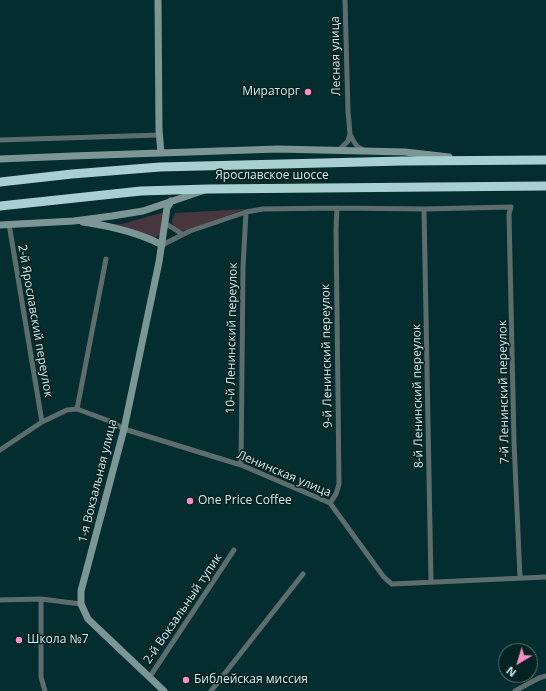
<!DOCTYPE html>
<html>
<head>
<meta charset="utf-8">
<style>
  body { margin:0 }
  #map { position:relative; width:546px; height:691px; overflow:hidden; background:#032d2e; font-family:"Open Sans",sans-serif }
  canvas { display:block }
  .north { position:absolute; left:498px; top:643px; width:40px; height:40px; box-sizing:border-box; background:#042222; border:1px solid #577272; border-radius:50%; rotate:218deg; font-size:11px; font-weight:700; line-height:16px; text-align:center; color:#d4e9e9 }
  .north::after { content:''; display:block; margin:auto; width:14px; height:18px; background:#f98fc8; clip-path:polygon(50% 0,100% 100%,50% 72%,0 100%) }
</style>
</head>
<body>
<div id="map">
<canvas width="546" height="691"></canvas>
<div class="north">N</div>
</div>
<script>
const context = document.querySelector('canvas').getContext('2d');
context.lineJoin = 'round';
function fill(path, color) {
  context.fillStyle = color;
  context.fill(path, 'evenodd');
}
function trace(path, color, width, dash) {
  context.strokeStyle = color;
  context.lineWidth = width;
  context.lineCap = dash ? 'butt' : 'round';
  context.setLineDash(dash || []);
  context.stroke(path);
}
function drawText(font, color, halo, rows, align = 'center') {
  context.font = font + ' "Open Sans",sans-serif';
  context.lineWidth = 3;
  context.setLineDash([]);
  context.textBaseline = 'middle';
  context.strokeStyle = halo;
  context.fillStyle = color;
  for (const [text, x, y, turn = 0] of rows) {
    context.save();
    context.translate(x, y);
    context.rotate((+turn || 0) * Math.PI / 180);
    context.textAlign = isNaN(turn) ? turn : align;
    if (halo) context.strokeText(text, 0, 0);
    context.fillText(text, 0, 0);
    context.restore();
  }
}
const green = new Path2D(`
  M246,209l-63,22 -5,-2 -5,-3 -1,-6 3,-7z
  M164,212l-3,22 -7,4 -44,-13 12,-1z`);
const street = new Path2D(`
  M345,0l3,111 2,23 4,8 4,5 7,4
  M0,140l160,-5
  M339,150l9,-9 2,-7
  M424,209l7,373
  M165,223l17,11
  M9,224l33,198
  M162,245l28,-14 56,-19 17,-3 74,-1 87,1 87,-2 -2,7 5,228 6,136
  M77,409l29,-150
  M0,450l42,-28 25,-12 10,-1 35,13 12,7 117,36 89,38 53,73 4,4 5,4 154,-7
  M241,465l2,-198 3,-55
  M330,503l6,-9 3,-10 -3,-255 1,-21
  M41,599v78l4,14
  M0,600l41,-1 40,5
  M149,678l85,-128
  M211,691l92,-117
  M515,691l24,-13 7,-2`);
const secondary = new Path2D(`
  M158,0l1,130 2,23
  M0,159l72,-3 206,-7 127,3 44,5
  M83,222c27,4 55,10 79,23
  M0,225l74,-4 38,-5 31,-5 59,-20
  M164,691l-76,-72 -7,-15v-13l43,-162 35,-167 7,-47 1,-7 4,-7`);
const highway = new Path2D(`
  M0,182l72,-8 88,-7 243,-6 143,-1
  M0,206l141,-15 67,-2 338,-3`);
const markers = [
  [308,92,4,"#f98fc8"],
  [190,501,4,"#f98fc8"],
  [19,640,4,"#f98fc8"],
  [186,680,4,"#f98fc8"]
];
const streetNames = [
  ["Лесная улица",336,56,-91],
  ["Ярославское шоссе",272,176],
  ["2-й Ярославский переулок",35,321,80],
  ["10-й Ленинский переулок",232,338,-89],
  ["9-й Ленинский переулок",327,356,-91],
  ["7-й Ленинский переулок",504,392,-91],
  ["8-й Ленинский переулок",418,396,-91],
  ["Ленинская улица",284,474,23],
  ["1-я Вокзальная улица",98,481,-76],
  ["2-й Вокзальный тупик",183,609,-56]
];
const poiNames = [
  ["Мираторг",300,92,"right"],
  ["One Price Coffee",198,501],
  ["Школа №7",27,640],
  ["Библейская миссия",194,680]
];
fill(green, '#47363e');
trace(street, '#5d6d6d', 5);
trace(secondary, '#7c9595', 7);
trace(highway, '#a9d0d0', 9);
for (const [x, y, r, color] of markers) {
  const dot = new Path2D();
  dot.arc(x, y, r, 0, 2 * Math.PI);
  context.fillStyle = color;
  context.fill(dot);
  trace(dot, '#042222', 1.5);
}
drawText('12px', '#d4e9e9', '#042222', streetNames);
drawText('12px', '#d4e9e9', '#042222', poiNames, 'left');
</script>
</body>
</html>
